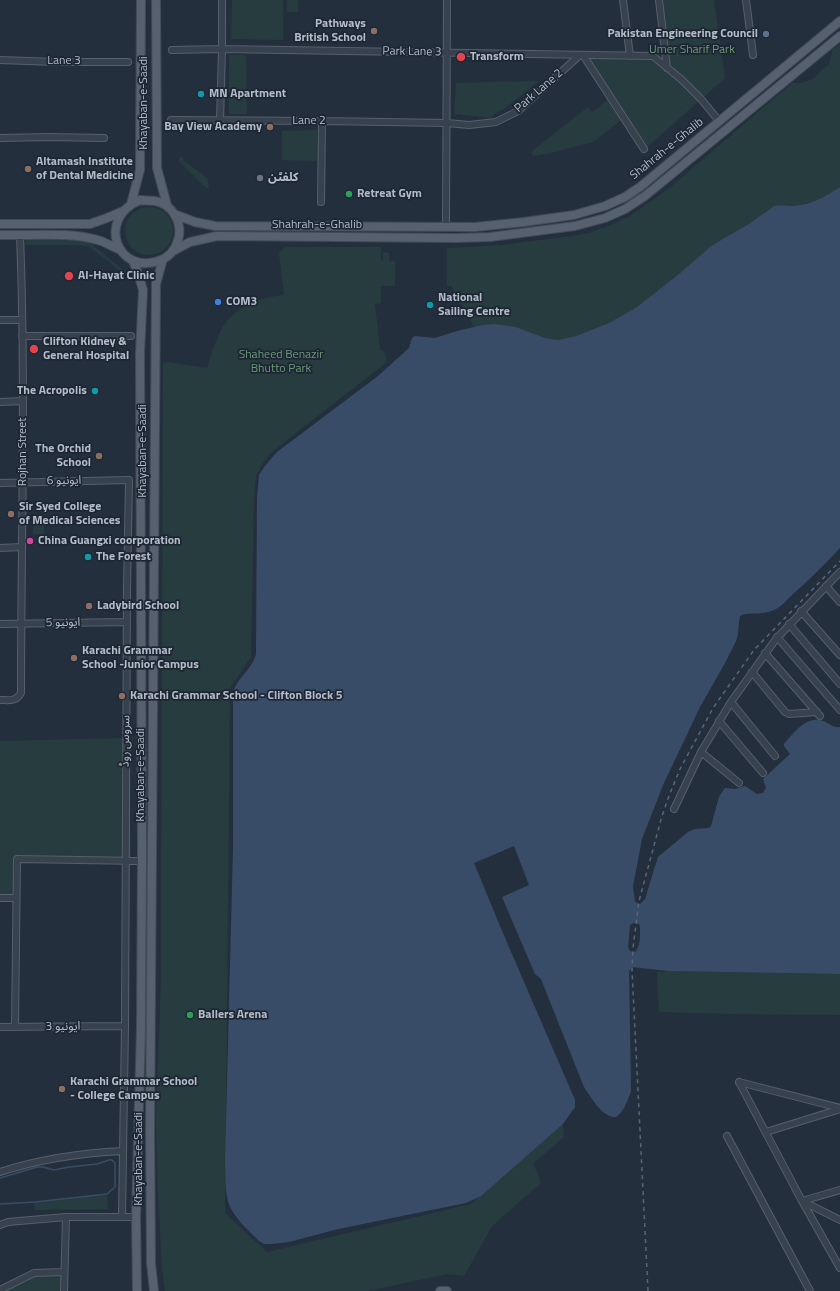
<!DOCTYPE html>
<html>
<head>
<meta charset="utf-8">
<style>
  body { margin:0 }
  canvas { display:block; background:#242f3e }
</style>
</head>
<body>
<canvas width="840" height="1291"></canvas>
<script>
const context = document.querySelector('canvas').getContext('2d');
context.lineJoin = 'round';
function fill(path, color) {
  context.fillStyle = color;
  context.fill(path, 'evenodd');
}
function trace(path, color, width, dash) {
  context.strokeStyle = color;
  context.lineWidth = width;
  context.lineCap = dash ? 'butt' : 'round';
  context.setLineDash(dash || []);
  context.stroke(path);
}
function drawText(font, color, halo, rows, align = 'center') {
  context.font = font + ' "Titillium Web","Noto Sans Arabic",sans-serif';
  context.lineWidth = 3.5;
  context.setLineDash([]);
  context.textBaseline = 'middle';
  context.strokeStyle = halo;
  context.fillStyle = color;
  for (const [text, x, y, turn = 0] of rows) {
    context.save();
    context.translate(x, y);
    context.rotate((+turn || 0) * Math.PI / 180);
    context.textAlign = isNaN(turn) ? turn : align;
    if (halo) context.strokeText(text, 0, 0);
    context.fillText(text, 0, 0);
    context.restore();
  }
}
const green = new Path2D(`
  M232,0h51v40l-52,-1z
  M287,0h11v12h-11z
  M657,0h57l11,78 -79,70 -61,-93 68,1 11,9z
  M840,44v143l-11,8 -16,7 -14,3h-19l-12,5 -19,14 -23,13 -16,10 -31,27 -42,33 -28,16 -33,13 -18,4 -14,-2 -28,-11 -33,-2 -11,3 1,-1c-3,-18 -19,-25 -21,-41h-5v-38l54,-3 71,-9 17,-3 22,-8 19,-9 38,-27 124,-106h10l11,-4 16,-15 4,-15z
  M229,55h17l1,59h-18z
  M539,81l-35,28 -10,5 -3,4 -37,-4 2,-31z
  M608,100l13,20 -28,22 -46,12 -14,2 -2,-4 57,-45 4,5z
  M317,130v31l-35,-1v-29z
  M182,156l2,5 23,17 2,9 -2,2 -29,-29z
  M125 231a24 24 0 1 1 48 0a24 24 0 1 1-48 0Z
  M27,239l49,1 14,3 36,29 -2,2 -29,-23 -6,-4 -8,-2h-55l-1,-2z
  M285,247h96v14h2v-9l6,1v8h6v25h-14v17l-6,1 5,46 4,2 3,10 -113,88 -12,14 -6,12 -2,22 -3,159 -21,31 -5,525 42,39 204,-48 92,-80 1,13 -31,26 8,20 -49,43 -28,50 -17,-2 -80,17h-202l-3,-24 -4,-70 -2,-71 5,-150 2,-612 4,-2 40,6c4,-13 8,-26 14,-38 13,-23 39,-33 63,-35l-5,-42z
  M33,515h11v19h-11z
  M128,738l3,120 -114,1 -1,39h-16v-157z
  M669,971l171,3v41l-105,-1 -76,-2 -2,-40z
  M107,1194l1,15 -74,1 1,-8z
  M62,1270v21h-62l34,-18z`);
const water = new Path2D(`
  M840,187v361c-15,16 -31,32 -47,46 -6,6 -12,13 -19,16 -12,6 -26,1 -34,6l-1,5 -1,13 -2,7 -11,22 -25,44 -37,78 -21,54 -9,47 2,16 5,2 5,-5 13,-42 30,-25 7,-3 14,-1 2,-2 8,-29 6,-9 10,1 10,-3 12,8 6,-1 3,-5 -3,-9 27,-25 -6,-8v-2c10,-11 22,-29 39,-23 6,2 9,7 17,6v247l-171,-3 -37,-4 -3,4 2,120c-3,8 -7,21 -15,26 -15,0 -24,-19 -32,-30l-43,-108 -6,-5 -33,-77 27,-12 -15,-39 -40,17 28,68 73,169v7l-12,17 -82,72 -15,7 -128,26 -49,13 -18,2h-7l-5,-3c-9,-9 -19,-18 -26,-29 -9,-13 -7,-34 -8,-50l8,-313v-157c5,-15 20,-24 23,-38l1,-156 2,-23 6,-9 12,-14 101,-76 31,-28 3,-10 3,-2 20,2 22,-7 26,-6 12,-1 21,3 29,11 13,2 18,-4 33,-13 28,-16 42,-33 31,-27 16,-10 23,-13 25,-18c9,-2 17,1 26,-1 15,-2 28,-10 40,-18zM634,923l5,1 1,2c0,8 1,20 -5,26l-5,-1 -2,-4 2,-22z`);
const stream = new Path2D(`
  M0,1178l37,-11h6l11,3 15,-3 28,-3 12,-4h3l3,3v24l-8,7 -72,8 -35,2`);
const minor = new Path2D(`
  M623,0l7,56
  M659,0l8,68
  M746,0l7,55
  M172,50l50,-1 431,7 29,24 19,19 18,22
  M583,55l61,94
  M0,60l55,2h73
  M171,120l151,1 125,2 22,2 27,-3 22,-11 62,-56
  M220,121l2,-72v-49
  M0,138l49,-1 55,1
  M321,202l1,-81
  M446,227l1,-227
  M0,320h22
  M22,336h109
  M0,402l22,-1
  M0,483l129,-3 -2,109 -2,437 -3,191
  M0,548l22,-1
  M826,586l14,16
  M801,611l39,44
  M0,624l126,-2
  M789,624l51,60
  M777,637l63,73
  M765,653l55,63
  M752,672l33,40 4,2 28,-2
  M0,700c9,0 16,2 21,-7 0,-152 5,-305 -1,-457
  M731,702l44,54
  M719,721l44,52
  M701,752l38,31
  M674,809l27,-57 30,-50 45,-63 64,-67
  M0,898h16
  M0,1027l125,-1
  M15,1027l2,-168 125,2
  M739,1082l63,119 38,67
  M739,1082l101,26
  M766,1132l74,-23
  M727,1136l83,155
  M0,1172c40,-13 81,-19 123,-21
  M802,1201l38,19
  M802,1201l38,-11
  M0,1225l8,-3 58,-5h70
  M0,1290l34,-17 30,-1
  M64,1291l2,-74`);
const major = new Path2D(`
  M156,0l1,168 10,37
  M140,200c5,1 10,0 15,1 18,3 28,23 23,39 -3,11 -10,18 -20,21 -41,14 -62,-43 -18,-61z
  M131,204l9,-34 1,-170
  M174,214l21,8 20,4 260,1 49,-5 50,-7 31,-9 20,-9 15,-10 200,-166
  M0,224h90l17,-6 16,-7
  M0,235c32,1 70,-4 101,6 7,3 13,6 20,9
  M173,251l17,-9 27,-6 240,2 33,-1 85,-11 30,-8 20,-9 20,-13 195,-160
  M133,261l5,12 5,17 -3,63 2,501 -1,173 -5,190 1,74
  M154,1291l-3,-28 -1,-134 6,-845 7,-25
  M440,1291h7`);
const rail = new Path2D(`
  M648,1291l-16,-321 1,-22 6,-47 23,-85 7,-20 11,-27 33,-61 41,-58 86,-89`);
const markers = [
  [374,31,4,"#8d6e63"],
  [766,34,4,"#5c6f8a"],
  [461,57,5,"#e0444e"],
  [201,94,4,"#0f9aa8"],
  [270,127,4,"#8d6e63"],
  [28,169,4,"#8d6e63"],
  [260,178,4,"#6b7280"],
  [349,194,4,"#2e9e5b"],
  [69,276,5,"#e0444e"],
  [218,302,4,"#3f7fe0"],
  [430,305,4,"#0f9aa8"],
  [34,349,5,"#e0444e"],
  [95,391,4,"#0f9aa8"],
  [99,456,4,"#8d6e63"],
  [11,514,4,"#8d6e63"],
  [30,541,4,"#d1479c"],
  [88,557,4,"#0f9aa8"],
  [89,606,4,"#8d6e63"],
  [74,658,4,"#8d6e63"],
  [122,696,4,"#8d6e63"],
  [190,1015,4,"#2e9e5b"],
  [62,1089,4,"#8d6e63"]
];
const poiNames = [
  ["Pathways",366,24,"right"],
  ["British School",366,38,"right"],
  ["Pakistan Engineering Council",758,34,"right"],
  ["Transform",470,57],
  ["MN Apartment",209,94],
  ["Bay View Academy",262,127,"right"],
  ["Altamash Institute",36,162],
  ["of Dental Medicine",36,176],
  ["کلفٹن",268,178],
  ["Retreat Gym",357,194],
  ["Al-Hayat Clinic",78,276],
  ["National",438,298],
  ["Sailing Centre",438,312],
  ["COM3",226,302],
  ["Clifton Kidney &",43,342],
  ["General Hospital",43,356],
  ["The Acropolis",87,391,"right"],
  ["The Orchid",91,449,"right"],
  ["School",91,463,"right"],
  ["Sir Syed College",19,507],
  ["of Medical Sciences",19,521],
  ["China Guangxi coorporation",38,541],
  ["The Forest",96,557],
  ["Ladybird School",97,606],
  ["Karachi Grammar",82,651],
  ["School -Junior Campus",82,665],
  ["Karachi Grammar School - Clifton Block 5",130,696],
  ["Ballers Arena",198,1015],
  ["Karachi Grammar School",70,1082],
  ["- College Campus",70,1096]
];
const parkNames = [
  ["Umer Sharif Park",692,50],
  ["Shaheed Benazir",281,355],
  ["Bhutto Park",281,369]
];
const streetNames = [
  ["Park Lane 3",412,52,1],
  ["Lane 3",64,61],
  ["Park Lane 2",539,91,-41],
  ["Khayaban-e-Saadi",144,103,-90],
  ["Lane 2",309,121],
  ["Shahrah-e-Ghalib",667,149,-39],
  ["Shahrah-e-Ghalib",317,225],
  ["Khayaban-e-Saadi",143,451,-90],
  ["Rojhan Street",23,452,-90],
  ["ایونیو 6",64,481,-1],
  ["ایونیو 5",63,623,-1],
  ["سروس روڈ",126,741,-89],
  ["Khayaban-e-Saadi",141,775,-90],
  ["ایونیو 3",63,1027],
  ["Khayaban-e-Saadi",139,1159,-90]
];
fill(green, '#263c3f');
fill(water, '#394c67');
trace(stream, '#394c67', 1.5);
trace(minor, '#565f6c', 8);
trace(major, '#414a57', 10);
trace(minor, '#38414e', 6);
trace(major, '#56606e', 8);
trace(rail, '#5a6575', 1.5, [4, 4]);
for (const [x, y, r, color] of markers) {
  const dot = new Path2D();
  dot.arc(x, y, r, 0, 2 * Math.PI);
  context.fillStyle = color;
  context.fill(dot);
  trace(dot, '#1d2633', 1.5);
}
drawText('bold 12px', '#b4bcc9', '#1d2633', poiNames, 'left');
drawText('12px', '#6b9a76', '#1d2633', parkNames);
drawText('12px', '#b4bcc9', '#1d2633', streetNames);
</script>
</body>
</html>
